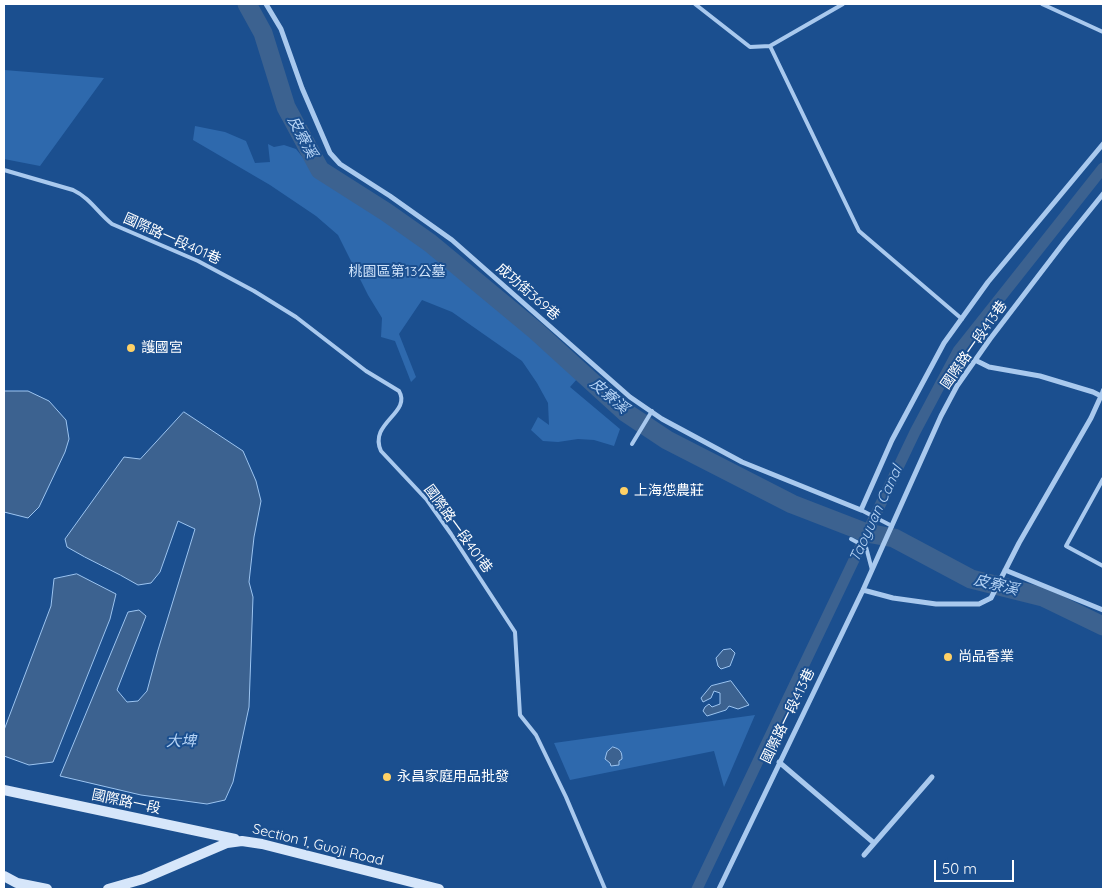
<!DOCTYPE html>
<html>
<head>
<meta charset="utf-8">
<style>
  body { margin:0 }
  #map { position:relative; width:1107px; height:893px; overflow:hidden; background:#1b4f8f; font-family:Quicksand,sans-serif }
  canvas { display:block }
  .frame { position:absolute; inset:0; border:5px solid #fff; pointer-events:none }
  .scale { position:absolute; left:934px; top:860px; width:80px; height:22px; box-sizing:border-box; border:2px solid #fff; border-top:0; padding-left:6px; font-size:15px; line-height:18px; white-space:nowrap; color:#fff; -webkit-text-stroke:4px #1b4f8f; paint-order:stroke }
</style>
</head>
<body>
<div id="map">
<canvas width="1107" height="893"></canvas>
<div class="frame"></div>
<div class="scale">50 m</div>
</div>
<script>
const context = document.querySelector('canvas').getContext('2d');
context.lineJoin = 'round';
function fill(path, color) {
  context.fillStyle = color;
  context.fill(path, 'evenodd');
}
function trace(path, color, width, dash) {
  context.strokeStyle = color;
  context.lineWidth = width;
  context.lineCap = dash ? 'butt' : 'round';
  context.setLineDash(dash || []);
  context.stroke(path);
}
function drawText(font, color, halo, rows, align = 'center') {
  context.font = font + ' Quicksand,"Noto Sans TC",sans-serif';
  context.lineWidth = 4;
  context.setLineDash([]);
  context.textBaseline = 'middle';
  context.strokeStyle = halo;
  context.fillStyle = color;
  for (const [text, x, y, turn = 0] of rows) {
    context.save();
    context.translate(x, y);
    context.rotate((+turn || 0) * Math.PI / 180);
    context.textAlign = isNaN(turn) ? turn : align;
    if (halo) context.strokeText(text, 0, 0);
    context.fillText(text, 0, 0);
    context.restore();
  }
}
const green = new Path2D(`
  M4,70l100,8 -64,88 -36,-7z
  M195,126l30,6 21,9 9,22 15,-1 -2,-18 6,3 10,-2 12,4 22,27 110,72 134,114 16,16 -8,9 50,42 -6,17 -20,-6 -16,-1 -20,3 -15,-1 -12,-11 7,-13 11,8 -1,-22 -11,-20 -15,-22 -70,-49 -30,-12 -23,34 17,43 -5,5 -16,-41 -14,-4 1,-19 -14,-23 -30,-60 -22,-19 -46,-31 -77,-45z
  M755,715l-31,72 -10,-36 -144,29 -16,-37z`);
const water = new Path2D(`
  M4,391h24l21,10 17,19 3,19 -4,13 -26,55 -11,11 -24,-6z
  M184,412l59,39 13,30 5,20 -7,36 -5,45 4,15 -4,110 -16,75 -8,18 -18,4 -66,-9 -81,-19 68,-164 11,-2 7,6 -29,74 10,12 11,-1 9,-10 11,-41 37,-121 -17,-8 -18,51 -9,11 -13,2c-23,-14 -48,-24 -71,-38l-2,-8 59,-82 16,2z
  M77,574l39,20 -6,25 -57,143 -24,3 -25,-9v-26l47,-124 3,-27z
  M731,649l4,4 -5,13 -9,3 -3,-3 -2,-8 7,-8z
  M731,681l18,24 -11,4 -9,-3 -3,4 -19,6 -4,-5 2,-4 4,-3 3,3 8,-3v-11l-6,-2 -3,7 -8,4 -2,-4 10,-12z
  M613,747c7,2 9,4 9,12l-3,2v4l-8,1 -1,-3 -5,-4 2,-7z`);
const canal = new Path2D(`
  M697,889l218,-457 43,-81 145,-183`);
const river = new Path2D(`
  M247,4l16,29 23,74 34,63 66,42 44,31 106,88 89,81 42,28 125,64 75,29 27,5 77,41 72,18 60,29`);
const lane = new Path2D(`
  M695,4l55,43 20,-1 73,-42
  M1042,4l61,28
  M770,46l89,185 103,88
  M4,170l69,20c17,8 25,23 39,34l86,37 56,30 42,26 70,54 33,20c13,22 -31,32 -18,60l46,49 24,34 64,98 5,83 16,20 30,62 39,92
  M1101,396l2,-6
  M632,444l20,-33
  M1103,479l-37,67 37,20
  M861,510l31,16
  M851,539l15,8 6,23`);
const street = new Path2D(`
  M266,4l15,25 21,59 28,65 10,11 50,32 62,44 178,157 32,22 80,43 119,48 31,-70 52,-97 44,-61 115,-138
  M1005,570l98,40
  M863,590l30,8 43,6h43l12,-6 28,-55 72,-125 10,-22 -8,-4 -53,-16 -51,-9 -14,-7
  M779,762l95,81
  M864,855l68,-78
  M719,889l144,-299 78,-174 16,-30 33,-47 75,-98 38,-47`);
const secondary = new Path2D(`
  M4,790l231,49
  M4,876l13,7 30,6
  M108,889l35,-10 84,-36 15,-2 20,3 177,45`);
const markers = [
  [131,348,5,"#ffd166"],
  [624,491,5,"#ffd166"],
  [948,657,5,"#ffd166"],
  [387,777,5,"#ffd166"]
];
const streetNames = [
  ["國際路一段401巷",172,239,24],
  ["成功街369巷",528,292,41],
  ["國際路一段413巷",974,345,-55],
  ["國際路一段401巷",458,529,54],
  ["國際路一段413巷",788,716,-64],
  ["國際路一段",126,802,12],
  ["Section 1, Guoji Road",318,845,14]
];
const parkNames = [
  ["桃園區第13公墓",397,272]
];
const poiNames = [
  ["護國宮",141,348],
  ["上海怹農莊",634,491],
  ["尚品香業",958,657],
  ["永昌家庭用品批發",397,777]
];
const waterNames = [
  ["皮寮溪",302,137,62],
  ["皮寮溪",609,396,41],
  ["Taoyuan Canal",876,514,-65],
  ["皮寮溪",996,585,14],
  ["大埤",181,741]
];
fill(green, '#2e69ad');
fill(water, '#3c6290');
trace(water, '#9cc4f0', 1);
trace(canal, '#3c6290', 11);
trace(river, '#3c6290', 19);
trace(lane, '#a9c9ee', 4);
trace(street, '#a9c9ee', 5);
trace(secondary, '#d6e6fa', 10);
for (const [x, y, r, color] of markers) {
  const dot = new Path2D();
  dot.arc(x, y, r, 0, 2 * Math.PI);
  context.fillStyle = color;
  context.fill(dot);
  trace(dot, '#1b4f8f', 2);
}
drawText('14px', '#fff', '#1b4f8f', streetNames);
drawText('14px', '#cfe3fa', '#1b4f8f', parkNames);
drawText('14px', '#fff', '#1b4f8f', poiNames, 'left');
drawText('italic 15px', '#b5d3f5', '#1b4f8f', waterNames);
</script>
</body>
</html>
